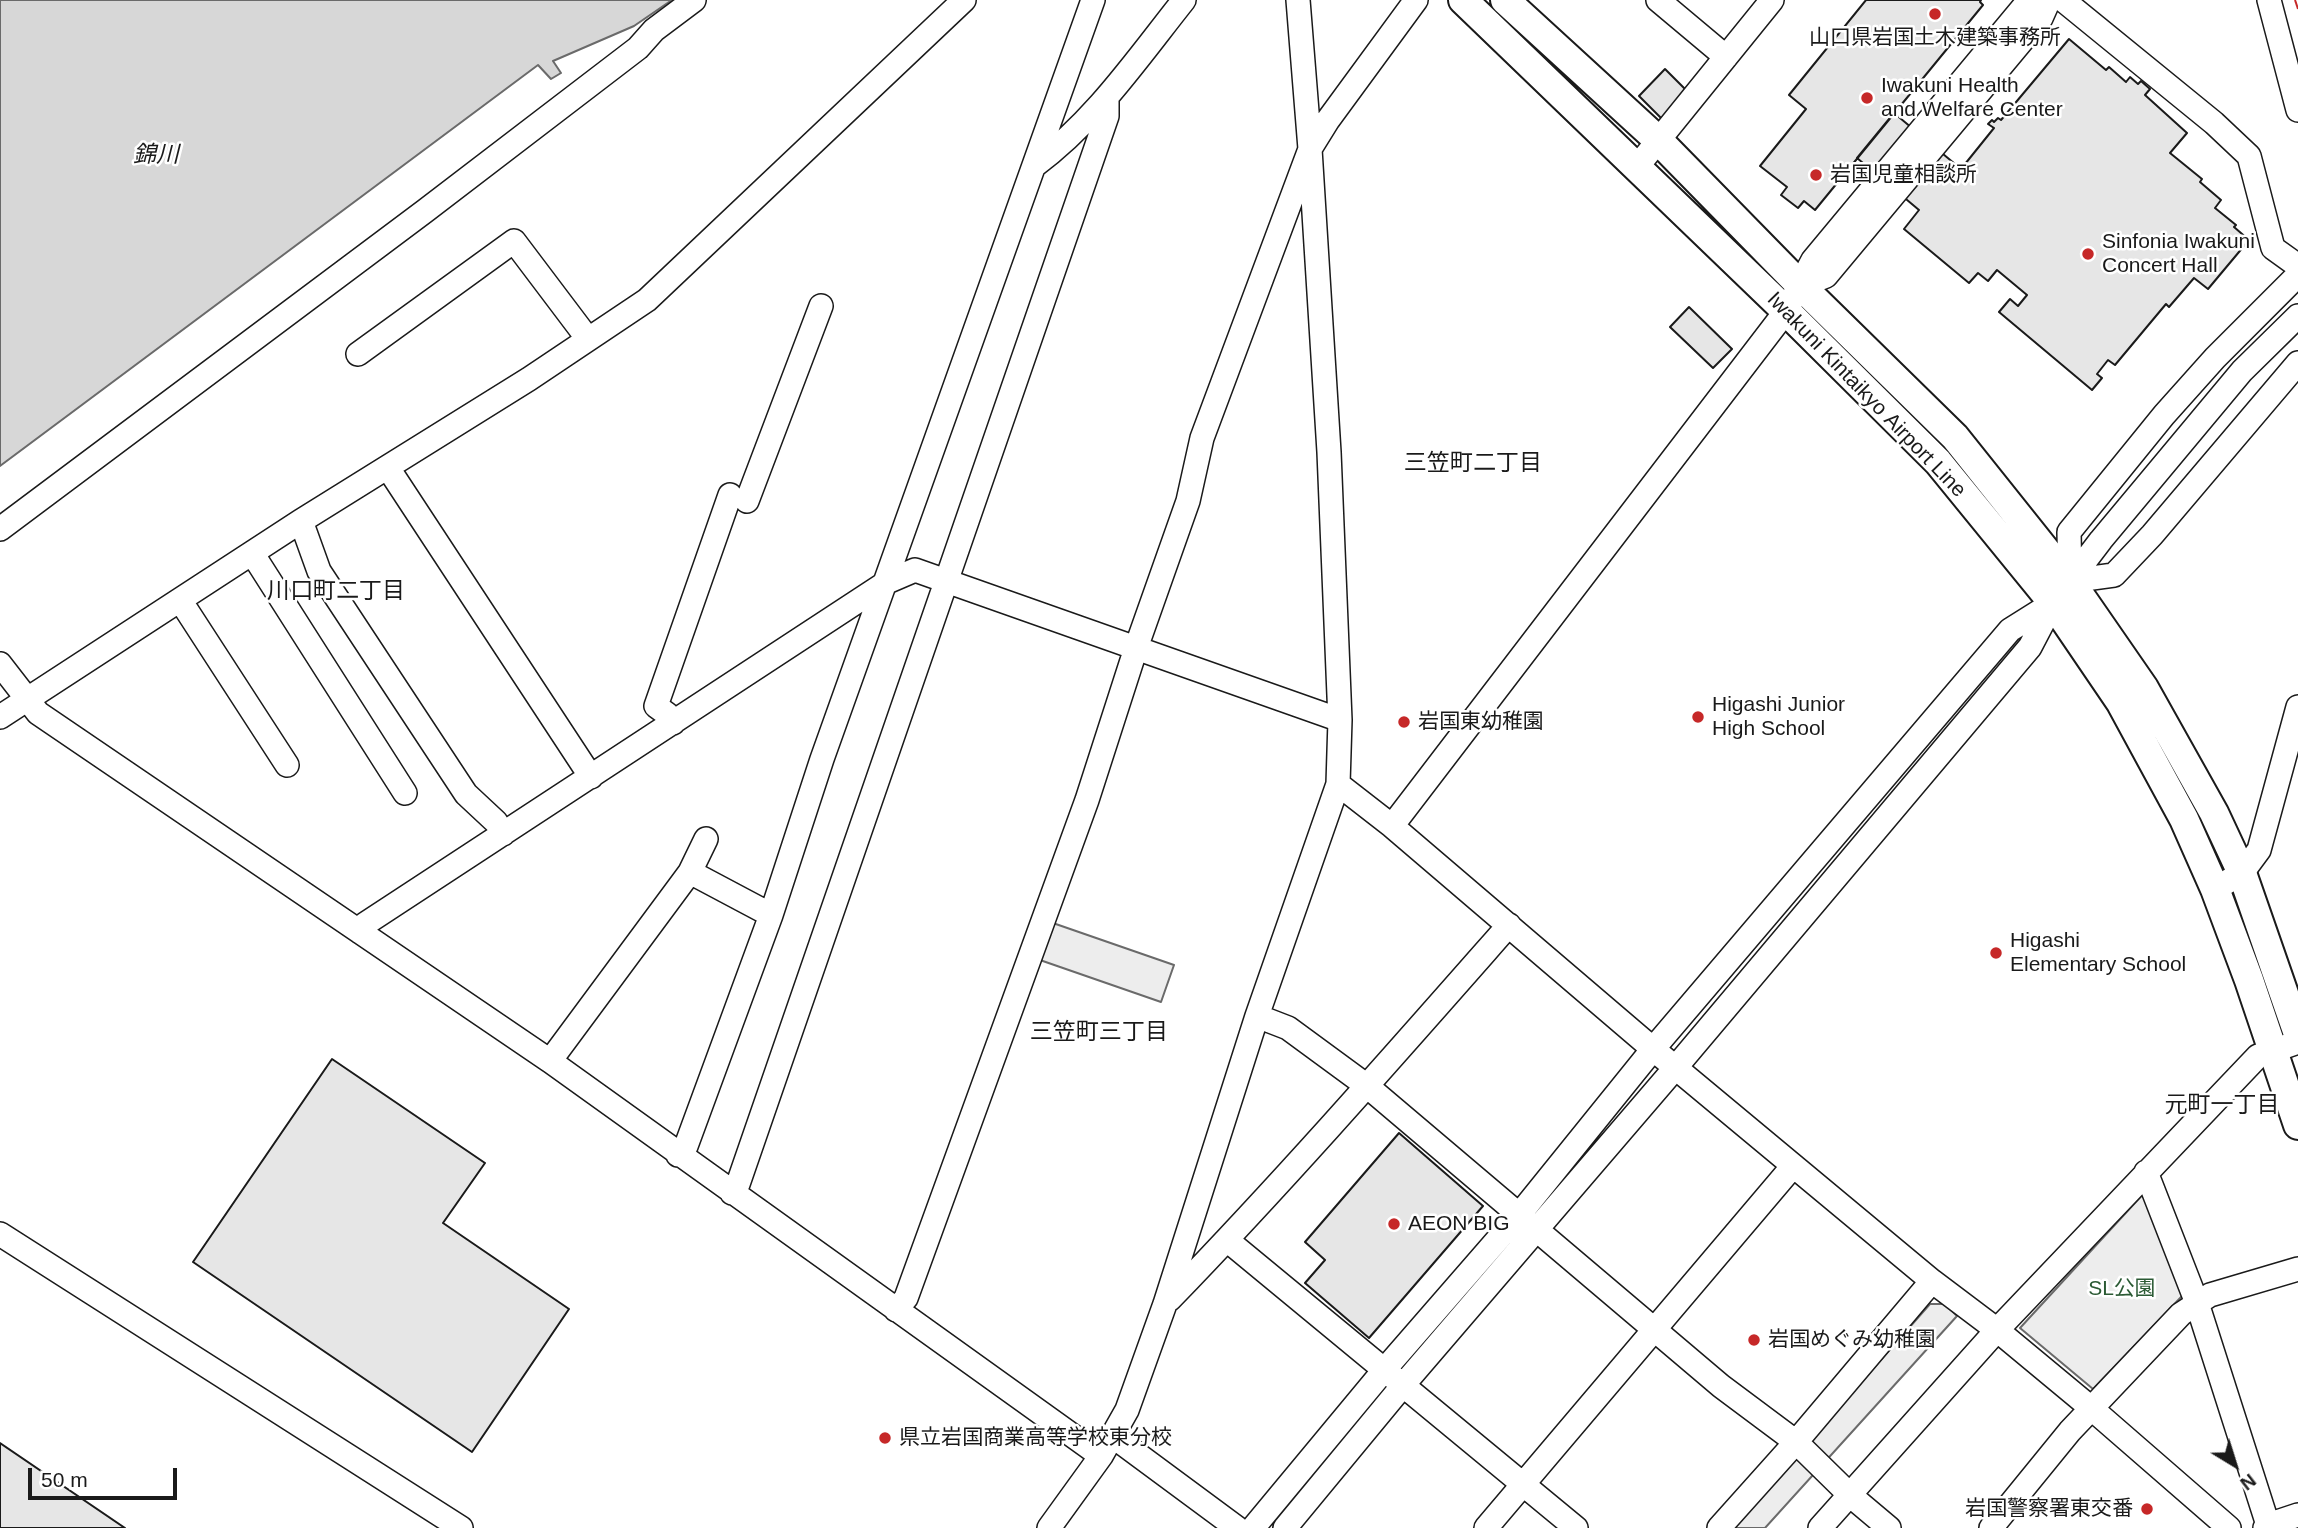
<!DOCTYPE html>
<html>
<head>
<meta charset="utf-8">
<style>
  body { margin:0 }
  #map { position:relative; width:2298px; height:1528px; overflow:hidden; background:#fff; font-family:Helvetica,sans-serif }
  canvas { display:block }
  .north { position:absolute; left:2200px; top:1430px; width:70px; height:70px; -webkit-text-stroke:5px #fff; paint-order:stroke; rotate:142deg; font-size:19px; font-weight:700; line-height:28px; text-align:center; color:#1a1a1a }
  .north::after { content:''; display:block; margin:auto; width:24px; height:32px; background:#1a1a1a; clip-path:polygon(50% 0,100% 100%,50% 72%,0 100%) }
  .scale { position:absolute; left:28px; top:1468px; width:149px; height:32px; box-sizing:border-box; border:4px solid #1a1a1a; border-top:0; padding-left:9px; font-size:21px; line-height:24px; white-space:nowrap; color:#1a1a1a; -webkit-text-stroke:5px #fff; paint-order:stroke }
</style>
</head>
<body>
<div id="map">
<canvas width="2298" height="1528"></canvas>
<div class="north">N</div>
<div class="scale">50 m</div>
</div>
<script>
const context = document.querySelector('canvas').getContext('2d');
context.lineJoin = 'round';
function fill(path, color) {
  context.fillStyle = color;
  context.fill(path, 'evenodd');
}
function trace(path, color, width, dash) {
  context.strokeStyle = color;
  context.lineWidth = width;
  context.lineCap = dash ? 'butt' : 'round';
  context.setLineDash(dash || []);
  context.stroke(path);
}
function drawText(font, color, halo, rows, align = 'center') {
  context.font = font + ' Helvetica,"Noto Sans JP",sans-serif';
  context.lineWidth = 5;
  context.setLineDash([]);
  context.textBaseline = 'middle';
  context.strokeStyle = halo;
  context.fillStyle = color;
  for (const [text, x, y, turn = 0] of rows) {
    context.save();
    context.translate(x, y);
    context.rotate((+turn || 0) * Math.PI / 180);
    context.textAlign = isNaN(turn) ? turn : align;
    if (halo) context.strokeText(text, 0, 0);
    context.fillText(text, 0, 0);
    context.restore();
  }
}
const built = new Path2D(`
  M1050,922l124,43 -13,37 -124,-43z
  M2145,1192l38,103 -90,94 -73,-61z
  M1930,1304h15l12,12 -192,212h-32z`);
const water = new Path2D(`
  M0,0h672l-38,26 -81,35 8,12 -10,6 -13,-14 -538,401z`);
const building = new Path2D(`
  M1866,0h115l-1,2 3,3 -168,205 -11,-9 -6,7 -17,-13 6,-8 -27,-21 46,-57 -17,-14z
  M2069,39l37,31 3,-3 17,15 4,-5 8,7 3,-3 9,8 -5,6 42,38 -17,20 32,26 -2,3 21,18 -6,8 21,17 -2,2 15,13 -41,49 -14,-11 -25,29 -3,-3 -51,61 -7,-5 -11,14 5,4 -10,12 -93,-78 11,-13 8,7 9,-11 -30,-25 -9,11 -10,-8 -9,10 -65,-54 15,-19 -62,-52 37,-45 67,56 33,-41 -6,-4 4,-4 2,2 4,-4 3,2z
  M1665,69l24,24 -26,27 -24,-24z
  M1689,307l43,42 -19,19 -43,-41z
  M332,1059l153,104 -42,60 126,86 -97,143 -279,-190z
  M1399,1133l84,73 -114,132 -64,-55 20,-23 -20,-18z
  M0,1443l125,85h-125z`);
const minor = new Path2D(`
  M1658,0l68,57
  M2063,0l151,123 35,33 24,92 25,18
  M2269,0l29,110
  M1034,166c61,-45 103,-107 150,-166
  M1636,168l136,-168
  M2298,275l-83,83 -51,57 -95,117 1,49 44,-6 38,-40 146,-172
  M1801,286l25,-10 215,-258 8,-18
  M358,354l156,-113 74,98
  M388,468l203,309
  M747,501l74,-195
  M301,521l18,50 147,223 30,28 7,12
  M0,529l425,-318 213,-163 16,-18 40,-30
  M252,553l153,240
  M180,600l107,165
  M0,664l38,49 512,348 551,395
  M0,717l301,-196 228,-142 118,-79 317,-300
  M673,723l-6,-9 -11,-8 74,-211
  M1338,784l54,42 261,223 279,232 65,49 94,78 138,120
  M1392,826l394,-515 27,-51 213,-256 8,-4
  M690,872l81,43
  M2215,889l27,-16 17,-23 39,-143
  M360,932l5,-8 522,-342 28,-12 425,150
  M1257,1016l31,12 79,58 354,300 75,56 55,54 38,32
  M550,1061l140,-189 16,-33
  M678,1155l8,-9 85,-231 51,-156 271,-759
  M2146,1172l51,131 71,222
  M732,1193l6,-9 369,-1068v-16
  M0,1234l461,294
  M1227,1240l349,288
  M1170,1299c117,-121 228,-248 339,-374
  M896,1310l10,-12 181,-498 49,-152 52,-147 14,-63 108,-289 18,-29 88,-120
  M1114,1437l123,91
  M1049,1528l52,-72 26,-46 38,-106 92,-288 81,-232 2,-64 -11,-268 -19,-303 -12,-149
  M1253,1528l132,-159 134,-154 134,-166 357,-419 43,-27
  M1285,1528l119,-144 272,-317 354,-420 23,-44 48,-63 141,-169 56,-55
  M1486,1528l307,-362
  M1719,1528l77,-86 136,-161
  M1820,1528l177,-198 261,-274 40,-14
  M1991,1528l79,-97 111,-117 29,-19 88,-26
  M2265,1528l3,-3 30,-10`);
const major = new Path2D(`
  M1463,0l323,311 152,151 115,141 68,100 63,116 31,70 34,91 49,145
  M1505,0l154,141 142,145 154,151 115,144 74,107 70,125 28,60 56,161`);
const power = new Path2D(`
  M2295,0l3,9`);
const markers = [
  [1935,14,7,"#c62828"],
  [1867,98,7,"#c62828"],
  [1816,175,7,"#c62828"],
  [2088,254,7,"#c62828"],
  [1698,717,7,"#c62828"],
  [1404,722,7,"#c62828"],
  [1996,953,7,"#c62828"],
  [1394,1224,7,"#c62828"],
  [1754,1340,7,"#c62828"],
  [885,1438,7,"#c62828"],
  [2147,1509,7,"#c62828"]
];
const poiNames = [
  ["山口県岩国土木建築事務所",1935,38,"center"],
  ["Iwakuni Health",1881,86],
  ["and Welfare Center",1881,110],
  ["岩国児童相談所",1830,175],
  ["Sinfonia Iwakuni",2102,242],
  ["Concert Hall",2102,266],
  ["Higashi Junior",1712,705],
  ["High School",1712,729],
  ["岩国東幼稚園",1418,722],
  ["Higashi",2010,941],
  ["Elementary School",2010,965],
  ["AEON BIG",1408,1224],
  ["岩国めぐみ幼稚園",1768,1340],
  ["県立岩国商業高等学校東分校",899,1438],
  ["岩国警察署東交番",2133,1509,"right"]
];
const streetNames = [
  ["Iwakuni Kintaikyo Airport Line",1866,395,46]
];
const parkNames = [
  ["SL公園",2122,1289]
];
const waterNames = [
  ["錦川",156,156]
];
const neighbourhoodNames = [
  ["三笠町二丁目",1473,464],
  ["川口町二丁目",336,592],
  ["三笠町三丁目",1099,1033],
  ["元町一丁目",2222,1106]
];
fill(built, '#ededed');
trace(built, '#6a6a6a', 2);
fill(water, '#d7d7d7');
trace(water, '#6a6a6a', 2);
fill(building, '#e6e6e6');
trace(building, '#1a1a1a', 2);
trace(minor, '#1a1a1a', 26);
trace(major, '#1a1a1a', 32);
trace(minor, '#fff', 23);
trace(major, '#fff', 28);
trace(power, '#c62828', 2, [24, 5, 3.5, 5]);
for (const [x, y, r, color] of markers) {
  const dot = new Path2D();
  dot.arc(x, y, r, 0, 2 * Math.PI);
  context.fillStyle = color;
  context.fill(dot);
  trace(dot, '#fff', 2.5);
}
drawText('21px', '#1a1a1a', '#fff', poiNames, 'left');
drawText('21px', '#1a1a1a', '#fff', streetNames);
drawText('21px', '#2b5a34', '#fff', parkNames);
drawText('italic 23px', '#1a1a1a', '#fff', waterNames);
drawText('23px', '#1a1a1a', '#fff', neighbourhoodNames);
</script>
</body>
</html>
